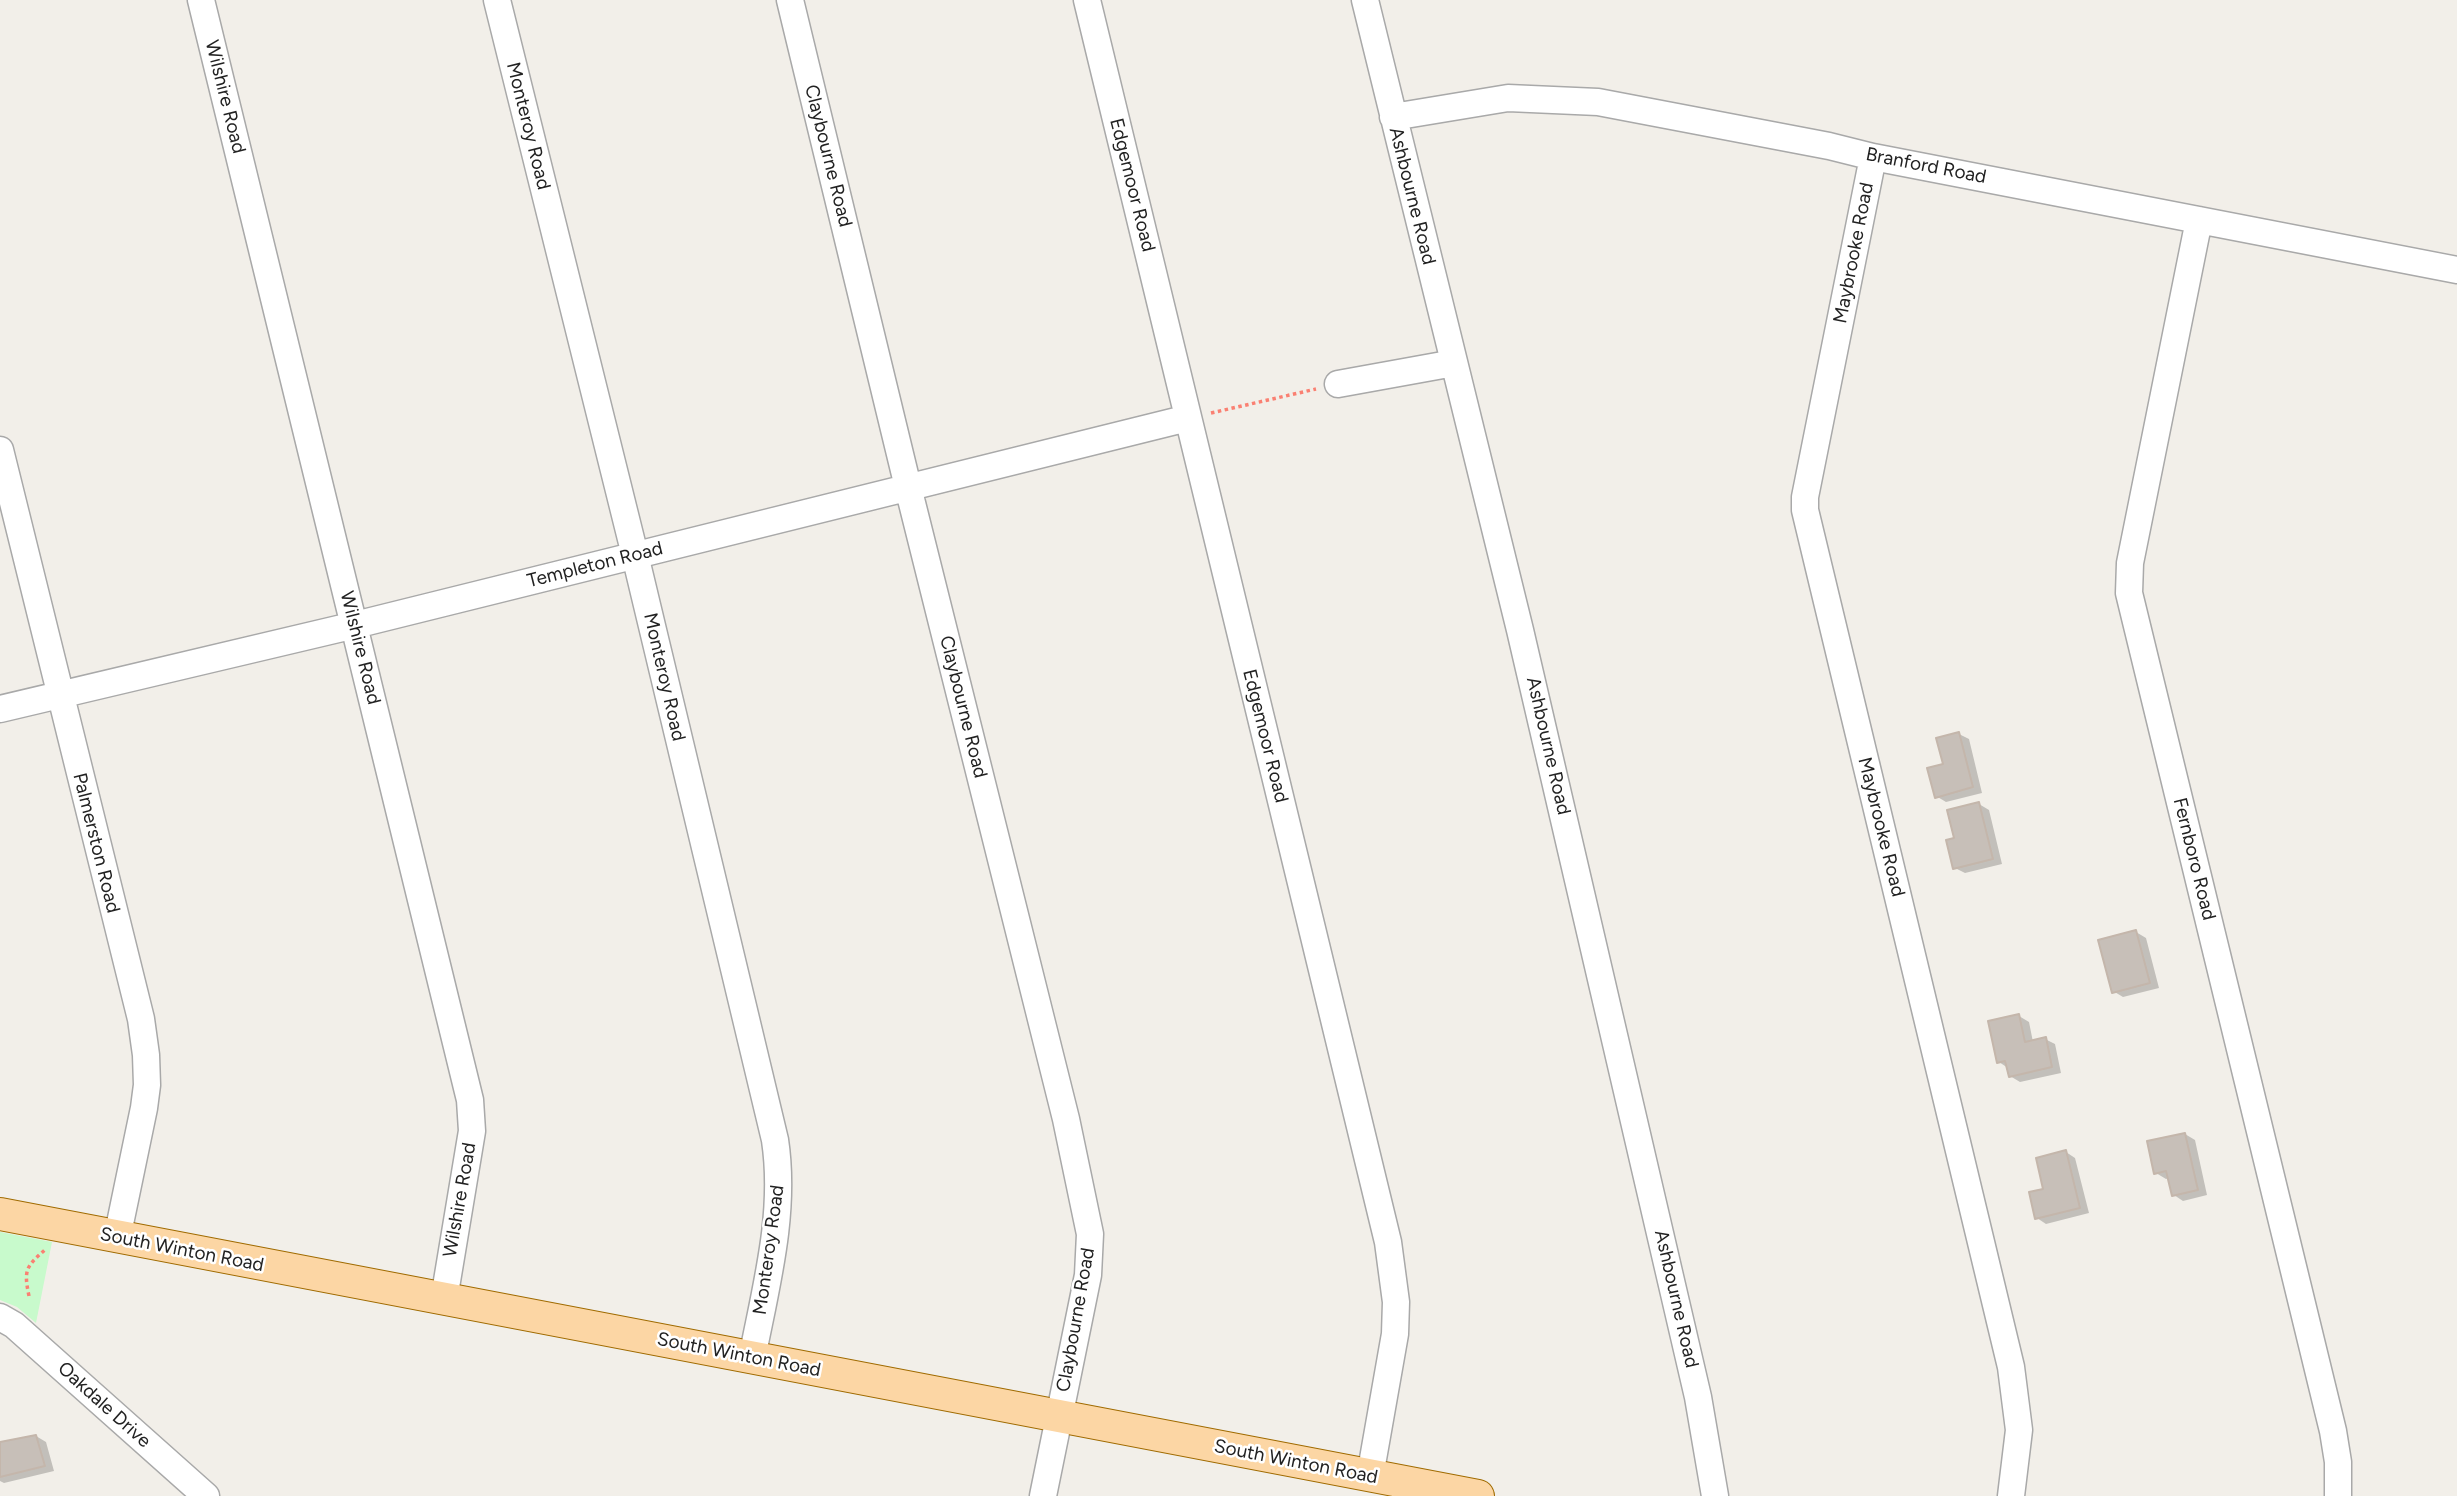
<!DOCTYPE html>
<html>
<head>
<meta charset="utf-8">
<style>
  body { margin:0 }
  canvas { display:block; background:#f2efe9 }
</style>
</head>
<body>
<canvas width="2457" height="1496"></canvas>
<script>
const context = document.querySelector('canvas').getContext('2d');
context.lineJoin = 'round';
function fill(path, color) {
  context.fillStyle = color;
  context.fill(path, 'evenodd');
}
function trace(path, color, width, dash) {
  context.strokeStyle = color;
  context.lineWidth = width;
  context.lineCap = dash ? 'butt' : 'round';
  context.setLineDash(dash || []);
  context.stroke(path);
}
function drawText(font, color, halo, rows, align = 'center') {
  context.font = font + ' Figtree,sans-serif';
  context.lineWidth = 5;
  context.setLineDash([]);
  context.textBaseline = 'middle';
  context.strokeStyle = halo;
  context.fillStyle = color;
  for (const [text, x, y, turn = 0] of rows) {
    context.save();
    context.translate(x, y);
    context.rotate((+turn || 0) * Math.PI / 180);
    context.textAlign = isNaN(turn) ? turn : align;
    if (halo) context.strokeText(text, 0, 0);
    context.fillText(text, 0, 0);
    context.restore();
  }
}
const park = new Path2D(`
  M0,1232l52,10 -16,81 -19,-16 -17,-7z`);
const shadow = new Path2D(`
  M1959,734l10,5 13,54 -36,9 -10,-6 9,-30z
  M1979,804l10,6 13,54 -37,9 -10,-5z
  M2136,932l10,6 13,50 -36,9 -10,-6z
  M2019,1016l10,6 4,20 12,-3 10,5 6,29 -41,9 -10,-6 -2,-8 -9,-6z
  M2185,1134l10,6 12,55 -24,6 -9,-6 -4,-17 -4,1 -10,-6z
  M2066,1152l9,6 14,55 -43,11 -9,-6z
  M36,1436l10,6 8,29 -50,12 -4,-2v-37z`);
const building = new Path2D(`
  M1959,732l14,55 -38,11 -8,-30 16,-4 -7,-26z
  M1979,802l14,57 -40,10 -7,-29 8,-2 -7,-28z
  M2136,930l14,53 -38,10 -14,-53z
  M2019,1014l6,28 21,-5 6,30 -43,10 -4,-16 -8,2 -9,-42z
  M2185,1133l13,57 -26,6 -6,-25 -12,3 -7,-33z
  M2066,1150l14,58 -45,11 -6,-27 14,-3 -7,-31z
  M36,1435l9,31 -45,11v-35z`);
const path = new Path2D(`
  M1211,413l105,-24
  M29,1296c-6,-28 -2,-30 18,-48`);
const minor = new Path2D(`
  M201,0l269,1100 2,31 -28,168
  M497,0l138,555 140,585c11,73 -9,146 -23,218
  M790,0l118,487 158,632 24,115 -2,41 -45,221
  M1087,0l301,1242 8,60 -1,32 -25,142
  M1365,0l155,630 178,767 17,99
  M1393,117l115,-19 90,4 231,44 44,11 584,113
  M1873,157l-68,340v13l206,857 8,63 -8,66
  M2199,220l-69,343 -1,30 204,838 5,31v34
  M1338,384l116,-21
  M0,450l141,569 5,36 1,30 -3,23 -27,130
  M0,709l355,-84 833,-207
  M0,1317l14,8 192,171`);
const major = new Path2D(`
  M0,1214l1478,282`);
const streetNames = [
  ["Wilshire Road",225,97,76],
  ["Monteroy Road",528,126,76],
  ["Claybourne Road",828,156,76],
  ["Branford Road",1926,166,11],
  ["Edgemoor Road",1132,185,76],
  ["Ashbourne Road",1412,196,76],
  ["Maybrooke Road",1854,253,-79],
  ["Templeton Road",595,565,-14],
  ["Wilshire Road",360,648,76],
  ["Monteroy Road",664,677,77],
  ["Claybourne Road",963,707,76],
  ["Edgemoor Road",1265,736,76],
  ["Ashbourne Road",1548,746,77],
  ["Maybrooke Road",1881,827,76],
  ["Palmerston Road",96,843,76],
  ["Fernboro Road",2194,859,76],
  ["Wilshire Road",460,1200,-80],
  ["South Winton Road",182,1250,11],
  ["Monteroy Road",769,1250,-82],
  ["Ashbourne Road",1676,1299,77],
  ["Claybourne Road",1076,1320,-80],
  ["South Winton Road",739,1355,11],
  ["Oakdale Drive",104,1405,42],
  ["South Winton Road",1296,1462,11]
];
fill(park, '#c8facc');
fill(shadow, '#0003');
fill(building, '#c7bfb8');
trace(building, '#c4b6ab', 2);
trace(minor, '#a9a9a9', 29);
trace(major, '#a06b00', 34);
trace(path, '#fa8072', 3.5, [3.5, 3.5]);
trace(minor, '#fff', 26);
trace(major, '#fcd6a4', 32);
drawText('19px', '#222', '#fff', streetNames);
</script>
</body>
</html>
